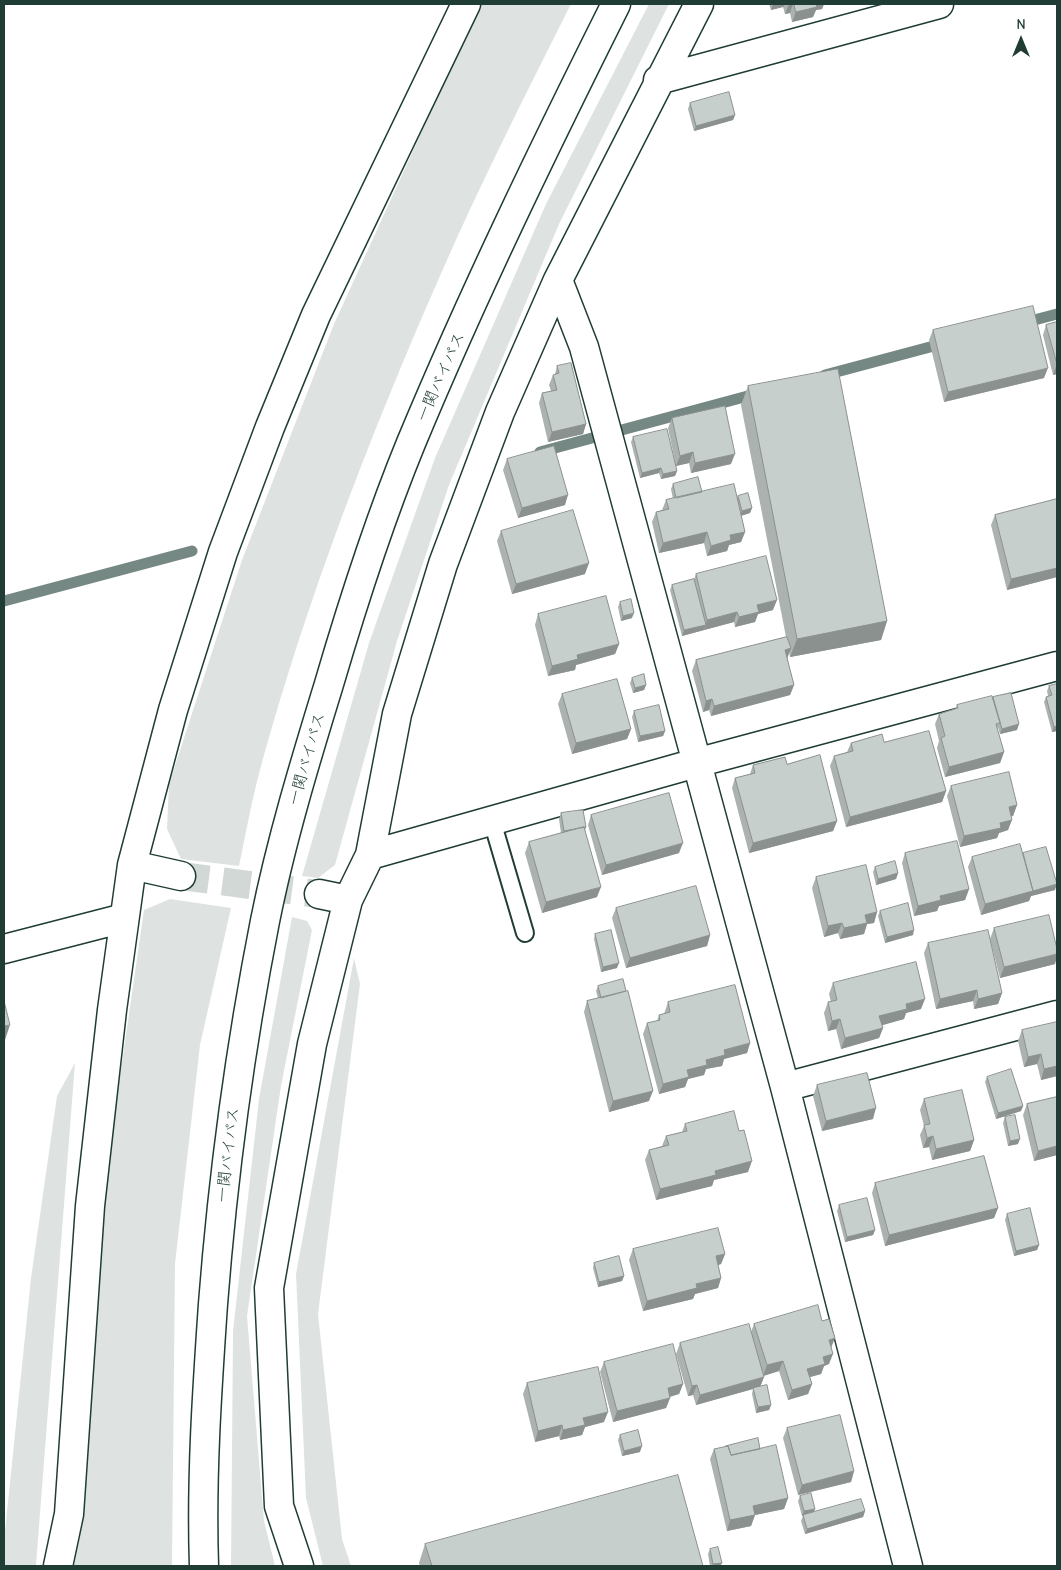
<!DOCTYPE html>
<html>
<head>
<meta charset="utf-8">
<style>
  body { margin:0 }
  #map { position:relative; width:1061px; height:1570px; overflow:hidden; background:#fff; font-family:"Comic Neue",sans-serif }
  canvas { display:block }
  .frame { position:absolute; inset:0; border:5px solid #1f3d34; pointer-events:none }
  .north { position:absolute; left:996px; top:15px; width:50px; height:50px; -webkit-text-stroke:4px #fff; paint-order:stroke; rotate:0deg; font-size:14px; font-weight:700; line-height:20px; text-align:center; color:#1f3d34 }
  .north::after { content:''; display:block; margin:auto; width:18px; height:22px; background:#1f3d34; clip-path:polygon(50% 0,100% 100%,50% 72%,0 100%) }
</style>
</head>
<body>
<div id="map">
<canvas width="1061" height="1570"></canvas>
<div class="frame"></div>
<div class="north">N</div>
</div>
<script>
const context = document.querySelector('canvas').getContext('2d');
context.lineJoin = 'round';
function fill(path, color) {
  context.fillStyle = color;
  context.fill(path, 'evenodd');
}
function trace(path, color, width, dash) {
  context.strokeStyle = color;
  context.lineWidth = width;
  context.lineCap = dash ? 'butt' : 'round';
  context.setLineDash(dash || []);
  context.stroke(path);
}
function drawText(font, color, halo, rows, align = 'center') {
  context.font = font + ' "Comic Neue","Klee One",sans-serif';
  context.lineWidth = 4;
  context.setLineDash([]);
  context.textBaseline = 'middle';
  context.strokeStyle = halo;
  context.fillStyle = color;
  for (const [text, x, y, turn = 0] of rows) {
    context.save();
    context.translate(x, y);
    context.rotate((+turn || 0) * Math.PI / 180);
    context.textAlign = isNaN(turn) ? turn : align;
    if (halo) context.strokeText(text, 0, 0);
    context.fillText(text, 0, 0);
    context.restore();
  }
}
const green = new Path2D(`
  M480,4h91c-45,90 -91,180 -131,272 -70,159 -133,323 -179,490 -9,33 -15,67 -22,100l-58,-7 -14,-30 2,-45 73,-224 92,-236z
  M649,4h20l-110,220 -110,261 -52,156 -62,224 -17,13 -16,-2 67,-233 66,-185 111,-254z
  M170,899l61,9 -31,137 -25,219 -3,302h-98l9,-45 20,-327 41,-284z
  M292,917l15,4 5,9 -31,156 -34,230 17,205 11,45h-44l2,-235 26,-232z
  M354,958l6,26 -42,330 24,225 9,27h-28l-17,-68 -10,-224z
  M75,1063l-39,502 -32,1v-25l27,-263 26,-182z`);
const stream = new Path2D(`
  M1023,323l34,-9
  M825,375l120,-32
  M540,452l219,-59
  M4,601l188,-50`);
const minorTunnel = new Path2D(`
  M181,876l138,18`);
const service = new Path2D(`
  M492,821l33,112`);
const minor = new Path2D(`
  M658,80l281,-76
  M558,280l26,67 201,740 123,479
  M370,855l326,-92 361,-97
  M132,865l49,11
  M319,894l29,6
  M4,949l120,-31
  M785,1087l272,-72
  M58,1566l11,-52 21,-308 22,-196 20,-145 41,-155 50,-158 47,-125 46,-112 150,-311
  M299,1566l-20,-60 -10,-218 43,-244 36,-144 22,-45 27,-141 46,-150 57,-152 58,-132 141,-276`);
const trunk = new Path2D(`
  M204,1566c-3,-87 3,-175 9,-262 10,-129 27,-256 52,-383 16,-80 40,-159 64,-237 24,-82 50,-163 82,-241 62,-149 133,-295 205,-439`);
const wall = new Path2D(`
  M769,4h55l-2,5 -6,1 -3,7 -21,5 -2,-9 -5,1 -2,-7 -12,3z
  M690,103l45,12 -2,5 -39,11 -6,-22z
  M1057,322v52l-4,1 -10,-40 3,-10z
  M933,330l111,48 -100,24 -15,-62z
  M557,366l29,58 -3,10 -35,8 -9,-39 3,-10 9,-2 -2,-6 4,-10 2,-1z
  M748,386l139,235 -6,19 -91,17 -1,-5 -2,6 7,27 -4,10 -79,21 -2,-6 -6,2 -11,-41 4,-11 90,-23 -45,-232z
  M672,418l59,46 -40,9 -2,-10 -13,3 -8,-38z
  M633,437l44,34 -2,5 -14,3 -2,-6 -19,5 -9,-36z
  M507,459l58,46 -47,13 -15,-48z
  M673,484l29,8 35,6 1,-2 14,12 -2,5 -9,3 4,16 -4,10 -12,3 -2,6 -20,5 -3,-13 -45,10 -7,-31 4,-10 6,-2 4,-10 7,-1 -2,-10z
  M1057,499v78l-50,13 -16,-65 4,-10z
  M501,531l84,43 -73,20 -15,-53z
  M696,574l77,36 -15,4 -3,8 -20,5 -1,-5 -52,14 -12,-46 2,-5 22,-6z
  M620,602l12,16 -11,3 -3,-14z
  M538,614l81,30 -4,10 -39,11 -1,5 -27,6 -13,-51z
  M632,678l14,7 -2,5 -11,3 -3,-10z
  M1057,684v47l-5,1 -8,-30 2,-5 2,-1 -1,-5 2,-5z
  M562,694l69,35 -4,10 -55,15 -14,-50z
  M993,697l24,33 -17,4 -2,-7 -1,2 7,23 -4,11 -55,14 -8,-29 2,-7 -4,-17 4,-10 16,-5 2,-4 36,-6z
  M634,711l31,20 -2,5 -25,6 -6,-25z
  M851,743l95,48 -4,11 -96,25 -16,-61 4,-10 13,-4z
  M753,765l84,56 -4,10 -84,22 -17,-65 3,-10 15,-4z
  M951,786l66,19 -4,11h-2l-3,14 -9,3 -2,5 -37,9 -13,-51z
  M561,813l25,14 -1,2 12,68 -55,16 -17,-60 4,-11 32,-9 -2,-14z
  M591,815l88,38 -77,22 -14,-50z
  M905,853l64,36 -4,11 -26,6 -2,5 -23,5 -12,-53z
  M1023,853l32,37 -24,6 -2,5 -48,14 -13,-48 4,-10z
  M875,867l23,6 -2,6 -20,6 -3,-13z
  M816,877l61,35 -3,11 -7,1 -3,10 -24,5 -2,-6 -14,4 -12,-49z
  M616,908l94,27 -3,11 -81,22 -14,-50z
  M880,911l33,24 -28,8 -7,-27z
  M994,928l61,36 -55,14 -10,-39z
  M595,934l22,34 -16,4 -7,-33z
  M928,943l74,50 -4,11 -24,5 -1,-8 -37,8 -12,-56z
  M833,983l88,26 -15,4 -2,6 -22,6 1,3 -4,10 -38,11 -5,-20 -8,2 -4,-18 4,-11h3l-2,-8z
  M598,986l51,115 -40,11 -25,-100 3,-11 11,-3 -2,-7z
  M668,1002l82,41 -3,10 -23,6 -2,7 -16,3 -2,6 -16,4 -3,8 -26,7 -16,-60 4,-11 10,-2 2,-6 5,-1z
  M1022,1030l35,46 -16,4 -4,-16 -13,3 -6,-26z
  M987,1077l36,29 -2,5 -25,8 -11,-37z
  M817,1085l56,34 -51,12 -9,-35z
  M1057,1097v58l-23,6 -11,-46 4,-11z
  M924,1099l50,41 -4,11 -38,9 -3,-13 -6,1 -3,-13 4,-9 -4,-16z
  M1005,1117l13,27 -10,2 -5,-23z
  M685,1124l63,48 -34,8 -2,6 -56,14 -11,-40 4,-10 13,-4 4,-10 16,-4z
  M875,1183l123,25 -4,10 -109,28 -13,-53z
  M839,1205l36,25 -2,5 -28,7 -8,-31z
  M1007,1214l32,31 -2,5 -23,6 -9,-36z
  M633,1249l92,5 -4,10 -3,1 3,13 -3,10 -23,6 -2,5 -50,12 -14,-51z
  M594,1263l30,13 -2,5 -24,6 -5,-19z
  M822,1321l9,27 -2,16 -5,2 -3,8 -11,3 2,7 -4,10 -20,6 -9,-29 -16,5 1,1 -4,10 11,18 -2,5 -13,3 -4,-19 1,-5 -57,16 -3,-10 -5,1 -12,-42 4,-11 71,-11 3,-8z
  M604,1362l79,22 -4,10 -9,3v1l-4,10 -53,14 -13,-50z
  M527,1383l77,39 -19,5 -3,8 -22,5 -1,-4 -24,6 -12,-48z
  M787,1428l67,43 -3,11 -53,13 -15,-57z
  M620,1435l20,17 -18,4 -4,-16z
  M714,1449h46l28,49 -4,11 -29,6 -4,11 -24,5 -17,-72z
  M800,1496l15,13 -1,3 51,-1 -2,6 -58,17 -4,-13 2,-5h-1l-4,-15z
  M425,1544l278,22h-283l-1,-3z
  M710,1549l12,14 -2,3h-10l-2,-12z`);
const shadedWall = new Path2D(`
  M773,4h12l-2,3 -12,3z
  M789,4h4l-3,9 -5,1z
  M814,4h10l-2,5 -6,1 -3,7 -21,5 4,-10z
  M735,115l-2,5 -39,11 2,-5z
  M1057,364v10l-4,1z
  M1048,368l-4,10 -100,24 4,-10z
  M586,424l-3,10 -35,8 4,-10z
  M693,452l-4,11 -13,3 4,-10z
  M735,454l-4,10 -40,9 4,-10z
  M661,468l-2,5 -19,5 2,-5z
  M677,471l-2,5 -14,3 2,-5z
  M568,495l-3,10 -47,13 4,-10z
  M752,508l-2,5 -10,3 2,-5z
  M707,532l-3,11 -45,10 4,-10z
  M745,532l-4,10 -12,3 -2,6 -20,5 4,-10 19,-11z
  M589,563l-4,11 -73,20 4,-10z
  M1057,568v9l-50,13 4,-11z
  M777,600l-4,10 -15,4 -3,8 -20,5 4,-10 18,-12z
  M737,612l-3,10 -30,8 3,-10z
  M634,613l-2,5 -11,3 2,-5z
  M887,621l-6,19 -91,17 7,-18z
  M706,625l-2,5 -22,6 2,-6z
  M619,644l-4,10 -39,11 -1,5 -27,6 4,-10 25,-11z
  M791,648l-4,11 -2,-9z
  M646,685l-2,5 -11,3 2,-5z
  M794,685l-4,10 -79,21 3,-10z
  M712,699l-3,11 -6,2 3,-11z
  M1019,724l-2,6 -17,4 2,-5z
  M1057,726v5l-5,1 2,-5z
  M631,729l-4,10 -55,15 4,-11z
  M665,731l-2,5 -25,6 2,-6z
  M1004,752l-4,11 -55,14 4,-10z
  M946,791l-4,11 -96,25 4,-10z
  M1017,805l-4,11 -8,2 4,-11z
  M1012,820l-4,10 -9,3 -2,5 -37,9 4,-11 36,-13z
  M837,821l-4,10 -84,22 4,-10z
  M586,827l-2,5 -22,4 2,-5z
  M683,843l-4,10 -77,22 4,-10z
  M898,873l-2,6 -20,6 2,-6z
  M1057,884l-2,6 -24,6 -2,5 -48,14 4,-11z
  M601,887l-4,10 -55,16 4,-11z
  M969,889l-4,11 -26,6 -2,5 -23,5 4,-10 22,-10z
  M877,912l-3,11 -7,1 -3,10 -24,5 4,-11 21,-13z
  M842,923l-4,10 -14,4 4,-11z
  M914,930l-1,5 -28,8 2,-6z
  M710,935l-3,11 -81,22 4,-10z
  M1057,954v3l-2,7 -55,14 4,-11z
  M619,963l-2,5 -16,4 2,-5z
  M977,990l-4,11 -37,8 4,-10z
  M1002,993l-4,11 -24,5 4,-10z
  M925,999l-4,10 -15,4 -2,6 -28,8 3,-11 27,-12z
  M840,1019l-4,10 -8,2 4,-10z
  M10,1025l-5,15h-1v-14z
  M883,1028l-4,10 -38,11 4,-11z
  M750,1043l-3,10 -23,6 -2,7 -16,3 -2,6 -16,4 -3,8 -26,7 4,-10 24,-14 37,-20z
  M1041,1054l-4,10 -13,3 4,-10z
  M1057,1066v10l-16,4 3,-11z
  M653,1091l-4,10 -40,11 4,-11z
  M1023,1106l-2,5 -25,8 2,-6z
  M876,1108l-3,11 -51,12 4,-10z
  M933,1136l-4,11 -6,1 4,-10z
  M1020,1139l-2,5 -10,2 2,-5z
  M974,1140l-4,11 -38,9 4,-11z
  M1057,1146v9l-23,6 4,-10z
  M752,1161l-4,11 -34,8 -2,6 -56,14 4,-11 55,-18z
  M998,1208l-4,10 -109,28 4,-11z
  M875,1230l-2,5 -28,7 2,-5z
  M1039,1245l-2,5 -23,6 2,-5z
  M725,1254l-4,10 -9,3 4,-11z
  M624,1276l-2,5 -24,6 1,-5z
  M721,1278l-3,10 -23,6 -2,5 -50,12 4,-10 49,-17z
  M835,1338l-4,10 -2,-8z
  M833,1354l-4,10 -5,2 -3,8 -18,5 4,-10 16,-12z
  M783,1361l-4,10 -16,5 4,-11z
  M764,1377l-4,10 -64,18 4,-10z
  M683,1384l-4,10 -15,4 4,-10z
  M812,1384l-4,10 -20,6 4,-10z
  M697,1385l-4,10 -5,1 4,-10z
  M670,1398l-4,10 -53,14 4,-11z
  M771,1405l-2,5 -13,3 2,-6z
  M608,1412l-4,10 -19,5 -3,8 -22,5 3,-10 20,-12z
  M562,1425l-3,11 -24,6 3,-11z
  M642,1446l-2,6 -18,4 2,-5z
  M854,1471l-3,11 -53,13 4,-10z
  M788,1498l-4,11 -29,6 -4,11 -24,5 3,-11 23,-14z
  M815,1509l-2,5 -11,2 2,-5z
  M865,1511l-2,6 -58,17 2,-5z
  M722,1563l-2,3h-8l1,-2z`);
const building = new Path2D(`
  M794,4h22l1,3 -21,5z
  M729,92l6,23 -39,11 -6,-23z
  M1033,306l15,62 -100,24 -15,-62z
  M1057,322v42l-11,-39z
  M571,363l15,61 -34,8 -10,-39 15,-3 -4,-15 6,-2 -2,-7z
  M838,369l49,252 -90,18 -49,-253z
  M725,406l10,48 -40,9 -2,-11 -13,4 -8,-38z
  M667,429l10,42 -14,3 -2,-6 -19,5 -9,-36z
  M554,446l14,49 -46,13 -15,-49z
  M698,477l4,15 -26,6 -3,-14z
  M734,484l11,48 -15,3 1,5 -20,6 -4,-14 -44,11 -7,-31 13,-3 -3,-9z
  M748,493l4,15 -10,3 -4,-15z
  M1057,499v69l-46,11 -16,-64z
  M573,510l16,53 -73,21 -15,-53z
  M766,556l11,44 -20,5 2,7 -20,5 -2,-5 -30,8 -11,-46z
  M694,579l12,46 -22,5 -12,-45z
  M606,596l13,48 -42,11 1,4 -26,7 -14,-52z
  M631,599l3,14 -11,3 -3,-14z
  M787,637l4,11 -6,2 9,35 -80,21 -2,-7 -6,2 -10,-41z
  M644,674l2,11 -11,3 -3,-10z
  M617,679l14,50 -55,14 -14,-49z
  M1057,684v42l-3,1 -8,-30 6,-2 -3,-9z
  M1011,693l8,31 -17,5 -9,-32z
  M992,696l8,27 -4,1 8,28 -55,15 -8,-29 4,-2 -6,-22 19,-6 -1,-3z
  M659,705l6,26 -25,5 -6,-25z
  M929,731l17,60 -96,26 -16,-61 19,-5 -2,-8 31,-9 2,8z
  M820,755l17,66 -84,22 -18,-65 20,-5 -2,-8 32,-8 2,7z
  M1009,772l8,33 -8,2 3,13 -12,3 1,5 -37,8 -13,-50z
  M669,793l14,50 -77,22 -15,-50z
  M583,810l3,17 -22,4 -3,-18z
  M584,827l17,60 -55,15 -17,-60z
  M957,841l12,48 -29,7 1,4 -23,6 -13,-53z
  M1020,844l13,47 -48,13 -13,-47z
  M1046,847l11,37 -24,7 -10,-38z
  M895,861l3,12 -20,6 -3,-12z
  M866,865l11,47 -12,3 2,8 -23,5 -2,-5 -14,3 -12,-49z
  M696,886l14,49 -80,23 -14,-50z
  M908,903l6,27 -27,7 -7,-26z
  M1049,915l8,34v5l-53,13 -10,-39z
  M611,930l8,33 -16,4 -8,-33z
  M988,930l14,63 -24,6 -1,-9 -37,9 -12,-56z
  M916,962l9,37 -19,5 1,5 -28,7 4,12 -38,10 -5,-19 -8,2 -4,-19 9,-2 -4,-17z
  M623,979l3,12 -25,7 -3,-12z
  M735,985l15,58 -26,7 1,5 -19,5 1,5 -20,5 2,7 -26,7 -16,-61 13,-3 -1,-5 11,-3 -2,-10z
  M628,991l25,100 -40,10 -26,-100z
  M4,1001l6,24 -6,1z
  M1057,1022v44l-13,3 -3,-15 -13,3 -6,-27z
  M1011,1069l12,37 -25,7 -11,-36z
  M867,1073l9,35 -50,13 -9,-36z
  M962,1090l12,50 -38,9 -3,-13 -6,2 -3,-13 6,-1 -6,-25z
  M1057,1097v49l-19,5 -11,-47z
  M734,1111l5,20 5,-1 8,31 -37,10 1,4 -56,14 -11,-39 20,-5 -3,-9 21,-5 -2,-7z
  M1015,1115l5,24 -10,2 -5,-24z
  M984,1156l14,52 -109,27 -14,-52z
  M867,1198l8,32 -28,7 -8,-32z
  M1030,1208l9,37 -23,6 -9,-37z
  M718,1228l7,26 -9,2 5,22 -25,6 1,4 -50,13 -14,-52z
  M619,1256l5,20 -25,6 -5,-19z
  M818,1305l4,16 7,-2 6,19 -6,2 4,14 -10,3 2,7 -18,5 5,15 -20,6 -9,-29 -16,4 -13,-41z
  M749,1324l15,53 -64,18 -3,-10 -5,1 -12,-43z
  M673,1344l10,40 -15,4 2,10 -53,13 -13,-49z
  M598,1367l10,45 -25,6 2,7 -22,5 -1,-5 -24,6 -11,-48z
  M767,1385l4,20 -13,2 -5,-19z
  M840,1415l14,56 -52,14 -15,-57z
  M638,1430l4,16 -18,5 -4,-16z
  M758,1438l2,11 -29,6 -3,-9h-2z
  M776,1445l12,53 -35,8 2,9 -25,5 -16,-71 14,-3 3,9z
  M678,1475l25,91h-271l-7,-22z
  M811,1493l4,16 -11,2 -4,-15z
  M861,1499l4,12 -58,18 -4,-14z
  M718,1547l4,16 -9,1 -3,-15z`);
const streetNames = [
  ["一関バイパス",441,377,-66],
  ["一関バイパス",307,759,-74],
  ["一関バイパス",228,1155,-83]
];
fill(green, '#dee3e2');
trace(stream, '#758883', 11);
trace(minorTunnel, '#d2d8d6', 28, [28, 14]);
trace(service, '#1f3d34', 20);
trace(minor, '#1f3d34', 31);
trace(trunk, '#1f3d34', 31);
trace(service, '#fff', 16);
trace(minor, '#fff', 28);
trace(trunk, '#fff', 28);
fill(wall, '#abb2af');
fill(shadedWall, '#8b918f');
fill(building, '#c7cfcc');
trace(building, '#8b918f', 1);
drawText('16px', '#1f3d34', '#fff', streetNames);
</script>
</body>
</html>
